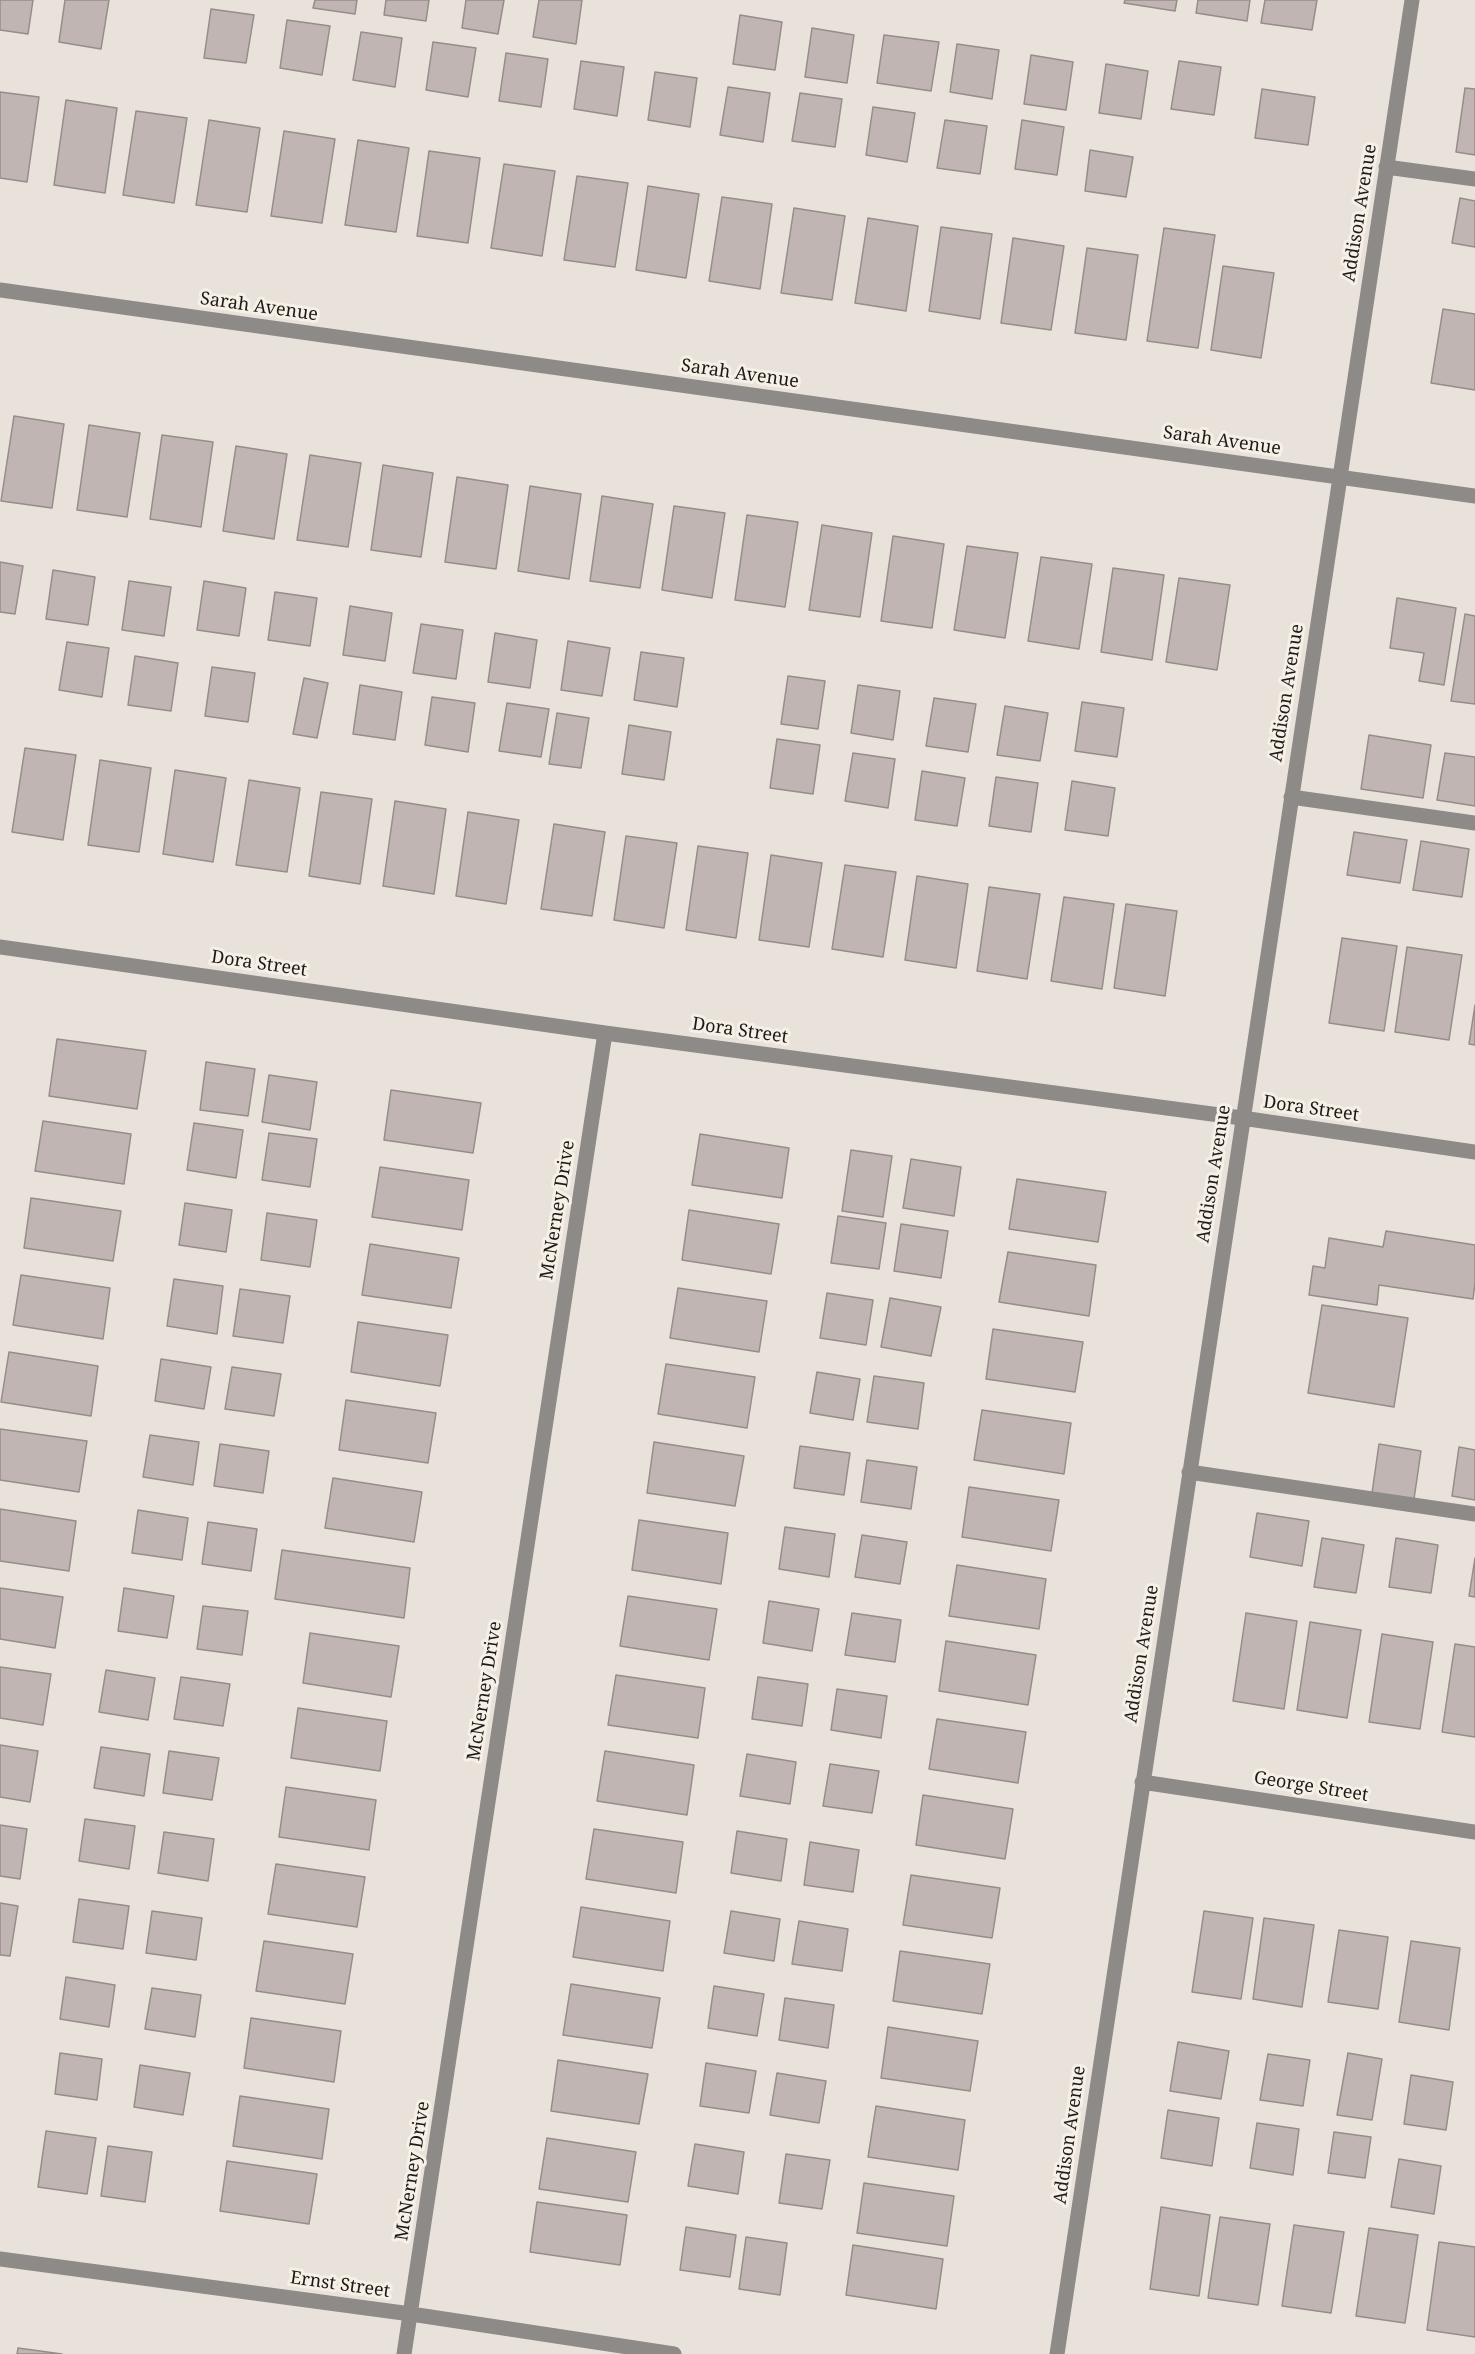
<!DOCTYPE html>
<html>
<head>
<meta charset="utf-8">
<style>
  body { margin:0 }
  canvas { display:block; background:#e9e2da }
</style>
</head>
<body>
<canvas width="1475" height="2354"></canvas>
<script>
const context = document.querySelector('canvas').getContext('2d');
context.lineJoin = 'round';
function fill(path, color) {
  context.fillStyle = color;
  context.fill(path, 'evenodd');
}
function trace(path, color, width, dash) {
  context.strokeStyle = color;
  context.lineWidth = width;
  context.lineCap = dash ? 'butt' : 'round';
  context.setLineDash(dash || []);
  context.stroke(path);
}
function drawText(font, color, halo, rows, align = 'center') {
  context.font = font + ' "Noto Serif",serif';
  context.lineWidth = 6;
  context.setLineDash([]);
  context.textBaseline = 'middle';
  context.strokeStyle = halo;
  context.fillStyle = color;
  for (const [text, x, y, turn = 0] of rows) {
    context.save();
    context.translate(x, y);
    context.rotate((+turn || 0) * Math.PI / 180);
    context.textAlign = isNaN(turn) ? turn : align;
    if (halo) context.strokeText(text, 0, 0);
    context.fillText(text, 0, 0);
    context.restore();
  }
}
const building = new Path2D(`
  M0,0h33l-5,34 -28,-4z
  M65,0h44l-8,49 -42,-7z
  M315,0h42l-2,14 -42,-6z
  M386,0h43l-3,21 -42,-6z
  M466,0h38l-6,34 -36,-6z
  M539,0h43l-6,44 -43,-7z
  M1125,0h52l-2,11 -51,-8z
  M1198,0h52l-3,21 -51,-8z
  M1265,0h52l-5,30 -51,-7z
  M211,9l43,6 -8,48 -42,-5z
  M740,15l42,7 -7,48 -42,-6z
  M287,20l43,6 -8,49 -42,-7z
  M812,28l42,7 -7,48 -42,-6z
  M361,32l41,6 -7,49 -42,-7z
  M884,35l55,7 -8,49 -54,-8z
  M433,42l43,6 -8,49 -42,-7z
  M957,44l42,6 -7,49 -42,-7z
  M506,53l42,6 -7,48 -42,-6z
  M1031,55l42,7 -7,48 -42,-6z
  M581,61l43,6 -7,49 -43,-7z
  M1179,61l42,6 -7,48 -43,-6z
  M1106,64l42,7 -7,48 -42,-6z
  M655,72l42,6 -7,49 -42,-7z
  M728,87l42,6 -7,49 -43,-7z
  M1465,88l10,1v66l-19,-3z
  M1262,89l53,8 -7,48 -53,-7z
  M0,92l39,5 -12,85 -27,-4z
  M800,93l42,6 -7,48 -43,-6z
  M66,100l51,8 -12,85 -51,-8z
  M873,107l42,6 -8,49 -41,-7z
  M136,111l51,7 -13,85 -51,-8z
  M209,120l51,8 -13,84 -51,-7z
  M945,120l42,6 -7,48 -43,-6z
  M1022,120l42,7 -7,48 -42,-6z
  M284,131l51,8 -13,84 -51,-7z
  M358,140l51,8 -13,84 -51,-7z
  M1090,150l43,7 -7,40 -41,-6z
  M429,151l51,7 -12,85 -51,-7z
  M504,164l51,7 -13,85 -51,-8z
  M577,176l51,7 -13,84 -51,-7z
  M648,186l51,8 -13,84 -50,-8z
  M722,197l50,7 -12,85 -51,-8z
  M1460,198l15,3v46l-23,-4z
  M794,208l51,8 -13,84 -51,-7z
  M868,218l50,8 -12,85 -51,-8z
  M941,227l51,7 -12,85 -51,-8z
  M1164,228l51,7 -17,113 -51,-7z
  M1013,238l51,8 -13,84 -50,-7z
  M1087,248l51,7 -12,85 -51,-7z
  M1223,266l51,7 -13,85 -50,-8z
  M1443,309l32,5v76l-44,-7z
  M14,416l50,8 -12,84 -51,-7z
  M89,425l51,8 -13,84 -50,-7z
  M162,435l51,7 -12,85 -51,-8z
  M236,446l51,8 -13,85 -51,-8z
  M310,455l51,8 -13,84 -51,-7z
  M383,465l50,8 -12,84 -50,-7z
  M457,477l51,8 -12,84 -51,-7z
  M530,486l51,8 -12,85 -51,-8z
  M602,496l51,8 -13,84 -50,-7z
  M674,506l51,7 -13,85 -50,-8z
  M747,515l51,7 -13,85 -50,-7z
  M822,525l50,8 -12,84 -51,-7z
  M893,536l51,8 -12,84 -51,-7z
  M967,546l51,7 -13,85 -51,-8z
  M1041,557l51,7 -13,85 -51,-8z
  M0,562l23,4 -8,48 -15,-2z
  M1113,568l51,7 -12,85 -51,-8z
  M53,570l42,7 -7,48 -42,-6z
  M1179,578l51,7 -13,85 -51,-8z
  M129,581l42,6 -7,49 -42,-6z
  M204,581l42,7 -7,48 -42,-6z
  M275,592l42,6 -7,48 -42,-6z
  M1397,598l59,10 -12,77 -25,-4 5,-28 -34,-5z
  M350,606l42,7 -7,48 -42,-6z
  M1465,614l10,2v88l-24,-3z
  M421,624l42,6 -7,49 -43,-6z
  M495,633l42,7 -7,48 -42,-6z
  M568,641l42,7 -8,48 -41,-6z
  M67,642l42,6 -7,49 -43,-7z
  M641,652l43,6 -7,49 -43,-7z
  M135,656l43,7 -7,48 -43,-6z
  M212,667l43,6 -7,49 -43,-6z
  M788,676l37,5 -7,48 -37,-5z
  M304,678l24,5 -11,55 -24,-4z
  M360,685l42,7 -7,48 -42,-6z
  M858,685l42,6 -7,49 -42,-7z
  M432,697l43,6 -7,49 -43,-7z
  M934,698l42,6 -8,48 -42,-6z
  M1082,702l42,6 -7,49 -42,-6z
  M507,703l42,6 -8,48 -42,-6z
  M1005,706l43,7 -8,48 -43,-6z
  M557,713l32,5 -8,50 -32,-4z
  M629,725l42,7 -7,48 -42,-6z
  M1369,735l62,10 -8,53 -62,-9z
  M777,739l43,6 -7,49 -43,-6z
  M25,748l51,7 -13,85 -51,-8z
  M853,753l42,6 -7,49 -43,-7z
  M1445,753l30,4v49l-38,-6z
  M100,760l51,8 -12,84 -51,-7z
  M175,770l51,8 -13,84 -50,-8z
  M922,771l43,7 -8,48 -42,-6z
  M996,777l42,6 -7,49 -42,-6z
  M249,780l51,8 -13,84 -51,-7z
  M1072,781l43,7 -7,48 -43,-6z
  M321,792l51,7 -12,85 -51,-8z
  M395,801l51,8 -12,85 -51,-8z
  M468,812l51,8 -13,84 -50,-8z
  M554,824l51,8 -13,84 -51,-7z
  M1354,832l53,8 -7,43 -53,-8z
  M626,836l51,7 -13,85 -50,-8z
  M1421,841l48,8 -7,48 -49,-7z
  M698,846l50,7 -12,85 -50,-8z
  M771,855l51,8 -13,84 -50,-7z
  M845,865l51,7 -13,85 -51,-8z
  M917,876l51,8 -12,84 -51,-8z
  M989,887l51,7 -13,85 -50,-8z
  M1064,897l50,7 -12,85 -51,-8z
  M1126,904l51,7 -12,85 -51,-8z
  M1342,938l55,8 -13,85 -55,-8z
  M1407,947l55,8 -13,85 -54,-8z
  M1475,1005v40l-6,-1z
  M57,1039l89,12 -9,58 -88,-13z
  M206,1062l49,7 -7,47 -48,-6z
  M269,1075l48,7 -7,48 -48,-8z
  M391,1090l90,13 -8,50 -89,-13z
  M43,1121l88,13 -7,50 -89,-13z
  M194,1123l49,7 -7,48 -49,-8z
  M269,1133l48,6 -7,48 -48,-7z
  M700,1134l89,14 -7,50 -90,-13z
  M851,1150l41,6 -9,61 -41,-6z
  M911,1159l50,8 -7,49 -51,-8z
  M380,1167l89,13 -7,50 -90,-13z
  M1017,1179l89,13 -8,50 -89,-13z
  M31,1198l90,13 -8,50 -89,-13z
  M185,1203l47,7 -6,42 -47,-7z
  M689,1210l90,14 -8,50 -89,-14z
  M267,1213l50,7 -7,47 -49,-7z
  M838,1216l48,7 -7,46 -48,-6z
  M901,1224l47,7 -7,47 -47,-7z
  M1386,1231l89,14v38l-2,16 -94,-14 -2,20 -68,-10 4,-29 12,2 4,-30 54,9z
  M370,1244l89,14 -8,50 -89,-13z
  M1008,1252l88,13 -7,51 -90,-14z
  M21,1275l89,13 -7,51 -90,-14z
  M174,1279l49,7 -6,48 -50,-8z
  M678,1288l89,13 -8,51 -89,-14z
  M240,1289l50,7 -7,47 -50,-7z
  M827,1293l46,7 -7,45 -46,-7z
  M890,1298l51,9 -10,49 -50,-9z
  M1322,1305l86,13 -14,89 -86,-14z
  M358,1322l90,13 -8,51 -89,-14z
  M993,1329l90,13 -8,50 -89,-13z
  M9,1352l89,14 -7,50 -90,-14z
  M161,1359l50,8 -7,42 -49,-8z
  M666,1364l89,13 -8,51 -89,-14z
  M232,1367l49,7 -7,42 -49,-7z
  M817,1372l43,7 -7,41 -43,-7z
  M874,1376l50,7 -6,46 -51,-7z
  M346,1400l90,13 -8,50 -89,-13z
  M982,1410l89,13 -7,51 -90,-14z
  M0,1429l87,12 -8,51 -79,-12z
  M150,1435l49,7 -6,43 -50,-8z
  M654,1442l90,14 -9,50 -88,-13z
  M220,1444l49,7 -6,42 -49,-7z
  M1379,1444l42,7 -7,48 -42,-6z
  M800,1446l50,7 -6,42 -50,-7z
  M1459,1447l16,3v50l-23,-4z
  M867,1460l50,7 -6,42 -50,-7z
  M333,1478l89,14 -8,50 -89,-14z
  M969,1487l90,13 -8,51 -89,-14z
  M0,1509l76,12 -7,50 -69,-10z
  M138,1510l50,8 -6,42 -50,-7z
  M1257,1513l52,8 -7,45 -52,-9z
  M639,1520l89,13 -7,51 -89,-14z
  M208,1522l49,7 -6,42 -49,-7z
  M785,1527l50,7 -6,43 -50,-8z
  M862,1535l45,7 -7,42 -45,-7z
  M1322,1538l42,7 -8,48 -42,-6z
  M1396,1538l42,7 -7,48 -42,-6z
  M282,1550l128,18 -6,50 -129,-19z
  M1475,1558v39l-6,-1z
  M957,1565l89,14 -7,50 -90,-13z
  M0,1588l63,9 -8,51 -55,-9z
  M124,1588l50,8 -7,42 -49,-7z
  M628,1596l89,13 -8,51 -89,-14z
  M769,1601l50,8 -7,42 -49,-8z
  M203,1606l45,5 -6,44 -45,-6z
  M852,1613l49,7 -6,42 -50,-7z
  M1246,1613l51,8 -13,88 -51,-8z
  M1310,1622l51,8 -14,88 -50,-8z
  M310,1633l89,13 -8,51 -88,-14z
  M1382,1634l51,8 -13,87 -51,-7z
  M946,1641l90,14 -8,50 -89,-14z
  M1455,1644l20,3v90l-33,-5z
  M0,1667l51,7 -8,51 -43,-7z
  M106,1670l49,8 -7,42 -49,-8z
  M616,1675l89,13 -7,50 -90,-13z
  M181,1677l49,7 -7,42 -49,-7z
  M758,1677l50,7 -6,42 -50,-7z
  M837,1689l50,7 -6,42 -50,-8z
  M298,1708l89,13 -7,50 -89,-13z
  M937,1719l89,13 -8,51 -89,-14z
  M0,1745l38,6 -8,51 -30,-5z
  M101,1747l49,7 -6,42 -50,-8z
  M169,1751l50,7 -7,42 -49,-7z
  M605,1751l89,14 -7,50 -90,-14z
  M747,1754l49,8 -6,42 -50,-8z
  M830,1764l49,7 -7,42 -49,-7z
  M286,1787l90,13 -7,50 -90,-13z
  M923,1795l90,14 -8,50 -89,-14z
  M85,1819l50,7 -6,43 -50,-8z
  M0,1825l27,4 -7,50 -20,-3z
  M594,1829l89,13 -7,51 -90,-14z
  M737,1831l50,8 -6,42 -50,-8z
  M164,1832l50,7 -6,42 -50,-8z
  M810,1842l49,8 -6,42 -49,-7z
  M276,1864l89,13 -8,50 -89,-13z
  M911,1875l89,13 -8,50 -89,-13z
  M79,1899l50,7 -6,43 -50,-7z
  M0,1903l18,3 -8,50 -10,-1z
  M581,1907l89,14 -7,50 -90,-14z
  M152,1911l50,7 -6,42 -50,-7z
  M731,1911l49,8 -6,42 -50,-8z
  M1204,1911l49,7 -12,81 -49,-7z
  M1264,1918l50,7 -12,82 -49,-8z
  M799,1921l49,8 -6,42 -50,-7z
  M1339,1930l49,7 -10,72 -50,-7z
  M264,1941l89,13 -8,50 -89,-13z
  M1411,1941l49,7 -11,82 -50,-8z
  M900,1951l90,13 -8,50 -89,-13z
  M66,1977l49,8 -6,42 -49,-8z
  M571,1984l89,14 -8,50 -89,-13z
  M714,1986l50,8 -7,42 -49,-8z
  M152,1988l49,7 -6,42 -50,-8z
  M785,1998l49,7 -6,43 -49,-8z
  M251,2018l90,13 -7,51 -90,-14z
  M888,2027l90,14 -8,50 -89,-13z
  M1178,2042l51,9 -8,48 -51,-8z
  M60,2053l42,6 -5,41 -42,-6z
  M1348,2053l34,6 -10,61 -35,-5z
  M1268,2054l42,6 -7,46 -43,-6z
  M558,2060l90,14 -9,50 -88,-13z
  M706,2063l50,8 -7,42 -49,-7z
  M140,2065l50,8 -7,42 -49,-8z
  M777,2073l49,8 -7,42 -49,-8z
  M1411,2075l42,7 -7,48 -42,-6z
  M240,2096l89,13 -7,50 -89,-13z
  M876,2106l89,14 -7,50 -90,-13z
  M1168,2110l51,8 -7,48 -51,-8z
  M1257,2123l42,6 -6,46 -43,-7z
  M46,2131l50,7 -9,56 -49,-7z
  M1334,2132l37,5 -6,41 -37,-5z
  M547,2138l89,14 -8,50 -89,-13z
  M695,2144l49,8 -6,42 -50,-8z
  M108,2146l44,6 -7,50 -44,-6z
  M786,2154l44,6 -8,49 -43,-6z
  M1399,2159l42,7 -7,48 -43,-7z
  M227,2161l90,13 -8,50 -89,-13z
  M864,2183l90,13 -7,50 -90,-13z
  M537,2202l90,13 -7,50 -90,-13z
  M1161,2207l49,8 -11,81 -49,-7z
  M1220,2217l50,7 -12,81 -50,-7z
  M1294,2225l50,7 -13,81 -49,-7z
  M686,2227l50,8 -6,42 -50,-7z
  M1369,2228l49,7 -13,88 -49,-7z
  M746,2237l41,6 -7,52 -41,-6z
  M1439,2242l36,5v90l-48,-7z
  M853,2245l90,14 -7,50 -90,-14z
  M18,2348l44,6h-45z`);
const minor = new Path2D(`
  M1386,167l89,12
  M0,290l1475,206
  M1291,797l184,26
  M0,947l605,86 637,85 233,34
  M1189,1472l286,42
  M1142,1782l333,50
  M0,2259l411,55 263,40
  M404,2354l201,-1321
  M1057,2354l355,-2354`);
const streetNames = [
  ["Addison Avenue",1360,213,-81],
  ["Sarah Avenue",259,307,8],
  ["Sarah Avenue",740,374,8],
  ["Sarah Avenue",1222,441,8],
  ["Addison Avenue",1287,693,-81],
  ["Dora Street",259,964,8],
  ["Dora Street",740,1031,8],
  ["Dora Street",1311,1109,8],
  ["Addison Avenue",1214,1174,-81],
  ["McNerney Drive",558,1210,-81],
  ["Addison Avenue",1142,1654,-81],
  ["McNerney Drive",485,1691,-81],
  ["George Street",1311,1787,9],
  ["Addison Avenue",1070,2135,-82],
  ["McNerney Drive",413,2171,-81],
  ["Ernst Street",340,2285,8]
];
fill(building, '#c0b5b2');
trace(building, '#968c89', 1.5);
trace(minor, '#8e8a88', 15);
drawText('18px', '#1d1b18', '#f6f0e7', streetNames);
</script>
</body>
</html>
